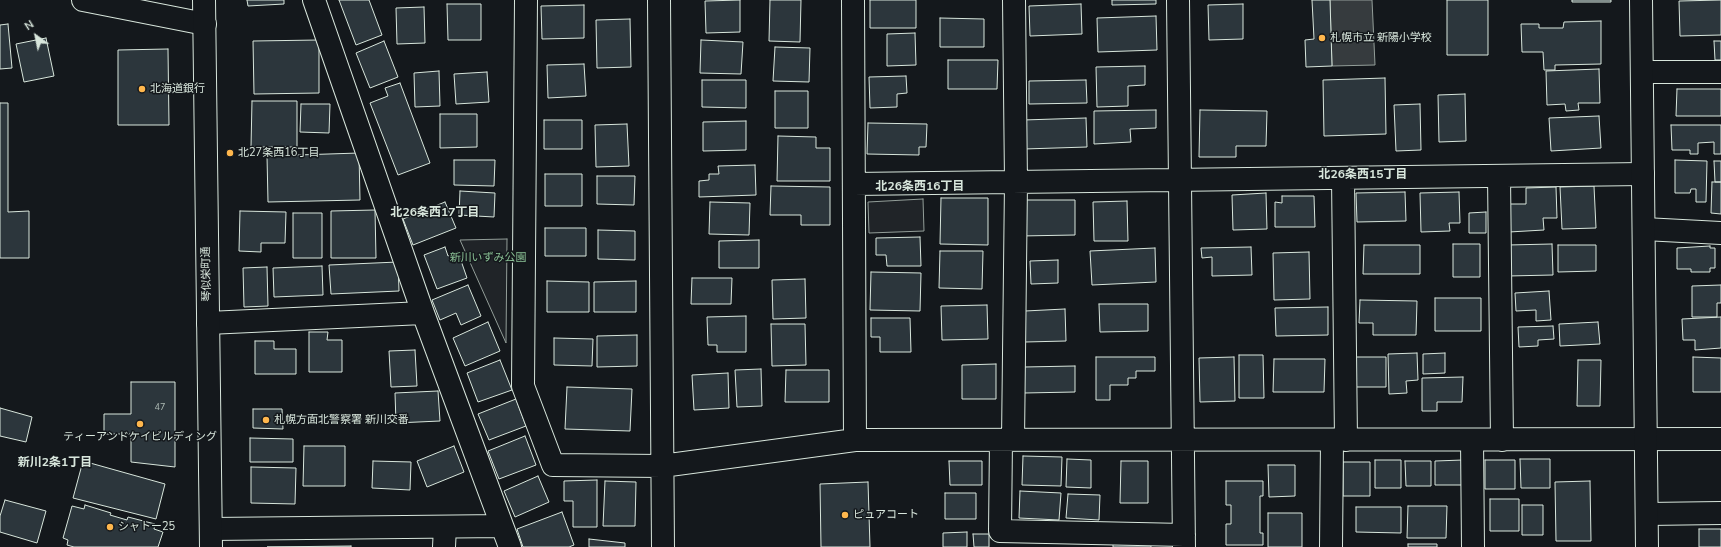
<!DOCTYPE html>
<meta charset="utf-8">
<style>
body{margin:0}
#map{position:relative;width:1721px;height:547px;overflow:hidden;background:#14181c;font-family:"Nunito Sans",sans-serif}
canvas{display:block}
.north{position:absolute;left:16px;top:16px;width:40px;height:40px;-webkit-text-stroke:3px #14181c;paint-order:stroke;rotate:327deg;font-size:11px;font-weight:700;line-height:16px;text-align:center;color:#d8e6dc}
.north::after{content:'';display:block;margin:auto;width:14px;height:18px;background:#d8e6dc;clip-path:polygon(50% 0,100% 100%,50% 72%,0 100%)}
</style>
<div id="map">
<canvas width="1721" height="547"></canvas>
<div class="north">N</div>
</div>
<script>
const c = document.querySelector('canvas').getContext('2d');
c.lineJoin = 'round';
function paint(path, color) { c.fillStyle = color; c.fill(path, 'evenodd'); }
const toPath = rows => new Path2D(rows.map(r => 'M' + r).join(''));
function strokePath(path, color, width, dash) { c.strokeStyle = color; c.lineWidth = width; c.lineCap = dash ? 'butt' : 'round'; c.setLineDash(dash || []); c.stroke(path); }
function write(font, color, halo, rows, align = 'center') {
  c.font = font + ' "Nunito Sans","Noto Sans JP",sans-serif'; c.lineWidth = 3; c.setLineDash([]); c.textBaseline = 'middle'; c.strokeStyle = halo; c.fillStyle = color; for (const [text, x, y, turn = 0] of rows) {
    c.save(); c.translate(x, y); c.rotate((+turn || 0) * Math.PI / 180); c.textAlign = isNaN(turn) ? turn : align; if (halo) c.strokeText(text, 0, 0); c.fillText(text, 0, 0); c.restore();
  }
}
const green = toPath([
 [923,199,924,231,869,233,868,202,923,199],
 [507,239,506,343,460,240,507,239]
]);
paint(green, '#202428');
strokePath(green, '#939e99', 1);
const water = toPath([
 [1330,0,1372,0,1375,65,1332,66,1330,0]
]);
paint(water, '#363b3e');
strokePath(water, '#939e99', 1);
const building = toPath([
 [247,0,284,0,284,4,248,6,247,0],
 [339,0,369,0,382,35,356,45,339,0],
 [740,0,740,32,706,33,705,1,740,0],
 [770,0,801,0,800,42,769,41,770,0],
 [870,0,916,0,916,28,870,28,870,0],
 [1112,0,1156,0,1156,4,1112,5,1112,0],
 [1312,0,1330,0,1332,66,1306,67,1305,40,1314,39,1312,0],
 [1447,0,1488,0,1488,55,1447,55,1447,0],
 [1572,0,1611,0,1611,2,1572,2,1572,0],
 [1721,0,1721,35,1680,36,1679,1,1721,0],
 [447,4,481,4,481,40,448,40,447,4],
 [1081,4,1082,34,1030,36,1029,6,1081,4],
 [1243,4,1243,39,1209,40,1208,5,1243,4],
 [584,5,584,38,542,39,541,6,584,5],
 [424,7,425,43,397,44,396,8,424,7],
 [1156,16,1157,50,1098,52,1097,18,1156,16],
 [940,18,984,19,984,47,940,47,940,18],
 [630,19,631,67,597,68,596,20,630,19],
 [1601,21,1601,64,1555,65,1555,70,1544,70,1543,52,1522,52,1521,24,1539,24,1539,28,1563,28,1564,22,1601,21],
 [8,24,12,68,0,69,0,25,8,24],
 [915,33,916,65,887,66,887,34,915,33],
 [46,38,54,76,24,82,16,44,46,38],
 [319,40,319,93,254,94,253,41,319,40],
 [701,40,743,42,741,74,700,73,701,40],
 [384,41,398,77,370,88,356,53,384,41],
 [1714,41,1721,41,1721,60,1715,60,1714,41],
 [775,47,810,48,809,82,773,81,775,47],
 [168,49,169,125,118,125,118,50,168,49],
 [948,60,998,60,997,89,948,89,948,60],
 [584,64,586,96,548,98,547,65,584,64],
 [1145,66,1145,85,1128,86,1128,106,1097,107,1096,67,1145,66],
 [1599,69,1600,103,1578,103,1579,110,1566,111,1565,104,1547,105,1546,71,1599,69],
 [439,71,440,106,415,107,414,73,439,71],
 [487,72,489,102,456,104,454,74,487,72],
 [906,76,907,93,897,94,897,107,870,108,869,77,906,76],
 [1385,78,1386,134,1324,136,1323,80,1385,78],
 [702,80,746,80,746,108,702,107,702,80],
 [1086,80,1087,103,1029,104,1029,81,1086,80],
 [400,83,430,163,398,175,370,103,388,96,385,88,400,83],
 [1677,89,1721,89,1721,116,1676,116,1677,89],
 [775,91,808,91,808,128,775,128,775,91],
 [1465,94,1466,141,1439,142,1438,95,1465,94],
 [252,101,297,101,297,147,251,147,252,101],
 [0,103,8,103,8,212,29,211,29,258,0,258,0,103],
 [301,104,330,104,329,133,300,132,301,104],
 [1420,104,1421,150,1396,151,1394,105,1420,104],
 [1156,110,1156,128,1130,129,1131,142,1094,144,1094,111,1156,110],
 [1200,110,1267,111,1266,146,1236,146,1236,157,1199,157,1200,110],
 [440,114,477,114,477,147,440,148,440,114],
 [1599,116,1601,148,1551,151,1549,118,1599,116],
 [1086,118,1087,147,1024,149,1023,120,1086,118],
 [544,120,582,120,582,149,544,149,544,120],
 [746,121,746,150,703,151,703,122,746,121],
 [868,123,927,124,926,147,919,147,919,155,867,154,868,123],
 [627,124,629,166,596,167,595,125,627,124],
 [1671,125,1721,125,1721,154,1714,154,1714,142,1698,143,1698,154,1690,154,1690,150,1672,150,1671,125],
 [778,136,816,137,816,148,830,148,830,181,777,181,778,136],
 [359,153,360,200,268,202,267,156,359,153],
 [454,160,495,160,494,186,454,185,454,160],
 [1675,160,1707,161,1706,202,1696,202,1696,189,1691,189,1690,193,1675,193,1675,160],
 [1714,161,1721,161,1721,182,1715,182,1714,161],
 [755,165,756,195,699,197,699,181,709,180,709,174,719,174,718,166,755,165],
 [545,174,582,174,582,206,545,206,545,174],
 [597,176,635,176,634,205,597,204,597,176],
 [1712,182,1721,182,1721,214,1711,213,1712,182],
 [771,186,830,187,830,225,801,225,801,215,770,215,771,186],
 [1594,186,1596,228,1562,229,1560,187,1594,186],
 [1556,187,1557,218,1543,218,1544,230,1509,232,1509,204,1526,204,1526,188,1556,187],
 [460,191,495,193,494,217,459,215,460,191],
 [1405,192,1406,221,1357,222,1356,193,1405,192],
 [1459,192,1460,223,1449,223,1450,231,1421,232,1420,193,1459,192],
 [1266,193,1267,229,1233,230,1232,195,1266,193],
 [1282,196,1314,196,1315,227,1275,227,1275,202,1282,203,1282,196],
 [941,198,988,198,988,245,940,244,941,198],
 [1020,200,1075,200,1075,235,1020,236,1020,200],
 [1127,201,1128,241,1094,241,1093,202,1127,201],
 [445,202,456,228,413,245,403,219,445,202],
 [710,202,750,203,749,235,709,234,710,202],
 [375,210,376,258,331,258,331,211,375,210],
 [240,211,286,212,285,243,261,243,261,252,239,251,240,211],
 [1486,212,1486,233,1469,233,1469,213,1486,212],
 [293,213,322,213,322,258,293,258,293,213],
 [545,228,586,228,586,256,545,256,545,228],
 [598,230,635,231,635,260,598,259,598,230],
 [920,237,921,266,887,266,886,255,876,255,876,238,920,237],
 [759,240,759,268,719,268,719,241,759,240],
 [1453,244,1480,244,1480,277,1453,277,1453,244],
 [1552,244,1553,275,1508,276,1508,245,1552,244],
 [1364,245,1420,245,1420,274,1363,274,1364,245],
 [1558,245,1596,245,1596,271,1558,272,1558,245],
 [1710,246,1710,248,1715,248,1715,268,1710,268,1710,272,1691,272,1691,269,1677,269,1677,248,1710,246],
 [445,247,448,256,458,252,467,278,437,289,424,255,445,247],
 [1251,247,1252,275,1212,276,1212,257,1202,258,1201,248,1251,247],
 [1155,248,1156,282,1092,285,1090,251,1155,248],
 [940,251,983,251,982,289,939,288,940,251],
 [1309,252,1310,299,1274,300,1273,253,1309,252],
 [1058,260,1058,283,1031,284,1030,261,1058,260],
 [398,262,399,291,331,294,329,265,398,262],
 [322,266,323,295,274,297,273,268,322,266],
 [267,267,268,306,244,307,243,268,267,267],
 [871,272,921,273,920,311,870,310,871,272],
 [692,278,732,278,731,304,691,304,692,278],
 [805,279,806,318,773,319,772,280,805,279],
 [547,281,589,282,589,312,547,312,547,281],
 [636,281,636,312,594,312,594,282,636,281],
 [468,285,481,316,461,325,456,313,440,320,432,300,468,285],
 [1721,285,1721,303,1717,303,1717,317,1692,317,1692,286,1721,285],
 [1549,291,1551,320,1536,321,1536,310,1516,311,1515,293,1549,291],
 [1435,298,1481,298,1481,331,1435,331,1435,298],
 [1360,300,1417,301,1416,335,1373,335,1373,323,1359,323,1360,300],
 [1099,304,1148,304,1148,331,1100,332,1099,304],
 [987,305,988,339,942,340,941,306,987,305],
 [1328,307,1328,335,1276,336,1275,308,1328,307],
 [1065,309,1066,341,1025,342,1025,311,1065,309],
 [746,316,746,352,717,352,717,345,708,345,707,317,746,316],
 [1721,317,1721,348,1695,350,1695,340,1683,340,1682,319,1721,317],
 [871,318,910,318,911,352,880,352,880,337,871,337,871,318],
 [488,322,500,351,465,366,453,338,488,322],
 [1598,322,1600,344,1560,346,1559,324,1598,322],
 [771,324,805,324,806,365,772,366,771,324],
 [1553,326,1554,339,1538,340,1538,346,1519,347,1518,327,1553,326],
 [309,332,328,332,327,340,342,340,342,372,309,372,309,332],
 [637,335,637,366,597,367,597,336,637,335],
 [554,338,593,339,592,366,554,365,554,338],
 [255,341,274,341,274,349,296,349,296,374,255,374,255,341],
 [415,350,417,386,391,387,389,351,415,350],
 [1417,353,1418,380,1406,381,1407,393,1389,394,1388,354,1417,353],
 [1445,353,1445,373,1423,374,1423,354,1445,353],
 [1239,355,1263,355,1264,398,1239,398,1239,355],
 [1096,357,1155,357,1155,371,1136,371,1136,378,1128,378,1128,385,1110,385,1110,400,1096,400,1096,357],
 [1234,357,1235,401,1200,402,1199,358,1234,357],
 [1356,357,1386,357,1386,387,1356,387,1356,357],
 [1693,357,1721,358,1721,392,1693,392,1693,357],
 [1274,359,1325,359,1324,392,1273,392,1274,359],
 [500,360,512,390,478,402,467,373,500,360],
 [1578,360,1601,360,1600,406,1577,406,1578,360],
 [996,364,996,399,962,399,962,365,996,364],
 [1075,366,1075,392,1024,393,1024,367,1075,366],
 [761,369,762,406,737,407,735,370,761,369],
 [786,370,829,370,829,402,785,402,786,370],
 [728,373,729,408,694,410,692,375,728,373],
 [1463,377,1462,402,1437,402,1437,411,1422,411,1422,378,1463,377],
 [131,382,175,382,175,467,131,462,131,434,104,434,104,414,131,414,131,382],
 [567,387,632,389,630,431,565,429,567,387],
 [438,391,440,421,396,423,395,393,438,391],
 [516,399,526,426,489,440,478,414,516,399],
 [0,408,32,417,26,442,0,436,0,408],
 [253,409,282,409,283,429,253,428,253,409],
 [525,436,536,465,499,479,488,451,525,436],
 [250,438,293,439,293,462,250,462,250,438],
 [304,446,345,446,345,486,303,486,304,446],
 [454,446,464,472,427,487,417,461,454,446],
 [1023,456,1062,457,1061,486,1022,485,1023,456],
 [1067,459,1091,460,1091,488,1066,487,1067,459],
 [1520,459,1550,459,1550,488,1521,488,1520,459],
 [1375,460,1401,460,1401,488,1375,488,1375,460],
 [1463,460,1463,485,1435,485,1435,461,1463,460],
 [1485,460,1515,460,1515,489,1485,489,1485,460],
 [83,461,165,484,156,519,73,498,83,461],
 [373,461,411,462,410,490,372,488,373,461],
 [949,461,982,461,982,485,950,485,949,461],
 [1121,461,1148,461,1148,503,1120,503,1121,461],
 [1405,461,1431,461,1431,486,1406,486,1405,461],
 [1343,462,1370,462,1370,496,1343,496,1343,462],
 [1268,465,1295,465,1295,496,1269,497,1268,465],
 [251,467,296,468,295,504,251,503,251,467],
 [538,476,549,502,515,517,504,491,538,476],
 [597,480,597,527,573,527,573,501,564,501,564,481,597,480],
 [605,481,636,482,635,526,603,526,605,481],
 [1226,481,1263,481,1263,496,1260,496,1260,533,1263,533,1263,545,1226,545,1226,524,1231,524,1231,505,1226,505,1226,481],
 [1590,481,1591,541,1556,541,1555,482,1590,481],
 [868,482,870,547,821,547,820,484,868,482],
 [1020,491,1061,493,1059,520,1019,518,1020,491],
 [945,493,976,493,976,519,945,519,945,493],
 [1068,494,1100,495,1099,520,1066,518,1068,494],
 [1490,499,1519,499,1519,531,1490,531,1490,499],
 [5,500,46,511,37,543,0,532,0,516,5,500],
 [85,505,111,513,110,515,127,520,128,517,155,524,154,529,163,532,158,547,74,547,67,545,68,540,63,538,72,506,84,509,85,505],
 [1522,505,1543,505,1543,535,1522,535,1522,505],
 [1408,506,1447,506,1446,538,1407,538,1408,506],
 [1356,507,1401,507,1401,533,1356,532,1356,507],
 [562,512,574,545,569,547,523,547,517,529,562,512],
 [1268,513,1302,513,1302,547,1268,547,1268,513],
 [1699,529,1721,529,1721,547,1699,547,1699,529],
 [967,532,967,547,943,547,943,533,967,532],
 [973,534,989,534,989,547,974,547,973,534],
 [589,539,625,543,625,547,589,547,589,539],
 [1113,543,1151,543,1151,547,1113,547,1113,543],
 [1408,544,1437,544,1437,547,1408,547,1408,544],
 [351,546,351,547,267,547,351,546]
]);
paint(building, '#2c363c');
strokePath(building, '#d8e6dc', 1);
const minor = toPath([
 [83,0,205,24],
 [314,0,423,313,510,547],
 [526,0,523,386,553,465,662,466,855,440,1721,439],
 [659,0,663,547],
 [853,0,855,440],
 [1178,0,1184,547],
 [1642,72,1721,72],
 [1499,176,1502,440],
 [1343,178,1346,440],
 [854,184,1643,174],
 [1644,229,1721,233],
 [208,323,423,313],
 [1001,440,1000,531,1184,535],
 [1013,440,1016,182,1014,0],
 [1472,440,1473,547],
 [1647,514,1721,513],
 [211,529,502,526],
 [444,547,445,527],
 [1331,547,1332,440]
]);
const tertiary = toPath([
 [1641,0,1647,547]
]);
const secondary = toPath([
 [204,0,211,547]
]);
strokePath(minor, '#d8e6dc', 24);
strokePath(tertiary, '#d8e6dc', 24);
strokePath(secondary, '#d8e6dc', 24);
strokePath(minor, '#14181c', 22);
strokePath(tertiary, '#14181c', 22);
strokePath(secondary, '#14181c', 22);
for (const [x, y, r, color] of [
 [1322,38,4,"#ffb74d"],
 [142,89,4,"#ffb74d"],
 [230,153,4,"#ffb74d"],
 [266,420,4,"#ffb74d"],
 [140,424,4,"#ffb74d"],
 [845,515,4,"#ffb74d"],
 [110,527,4,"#ffb74d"]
]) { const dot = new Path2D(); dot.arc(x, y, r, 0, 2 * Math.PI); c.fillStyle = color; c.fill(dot); strokePath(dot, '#14181c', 1.5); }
write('9px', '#adbab4', null, [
 ["47",160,408]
]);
write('11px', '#d8e6dc', '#14181c', [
 ["札幌市立 新陽小学校",1330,38],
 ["北海道銀行",150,89],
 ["北27条西16丁目",238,153],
 ["札幌方面北警察署 新川交番",274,420],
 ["ティーアンドケイビルディング",140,437,"center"],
 ["ピュアコート",853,515],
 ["シャトー25",118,527]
], 'left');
write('11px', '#8ac095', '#14181c', [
 ["新川いずみ公園",488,258]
]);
write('11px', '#d8e6dc', '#14181c', [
 ["琴似栄町通",207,274,-91]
]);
write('bold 12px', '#d8e6dc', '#14181c', [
 ["北26条西15丁目",1363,175],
 ["北26条西16丁目",920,187],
 ["北26条西17丁目",435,213],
 ["新川2条1丁目",55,463]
]);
</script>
